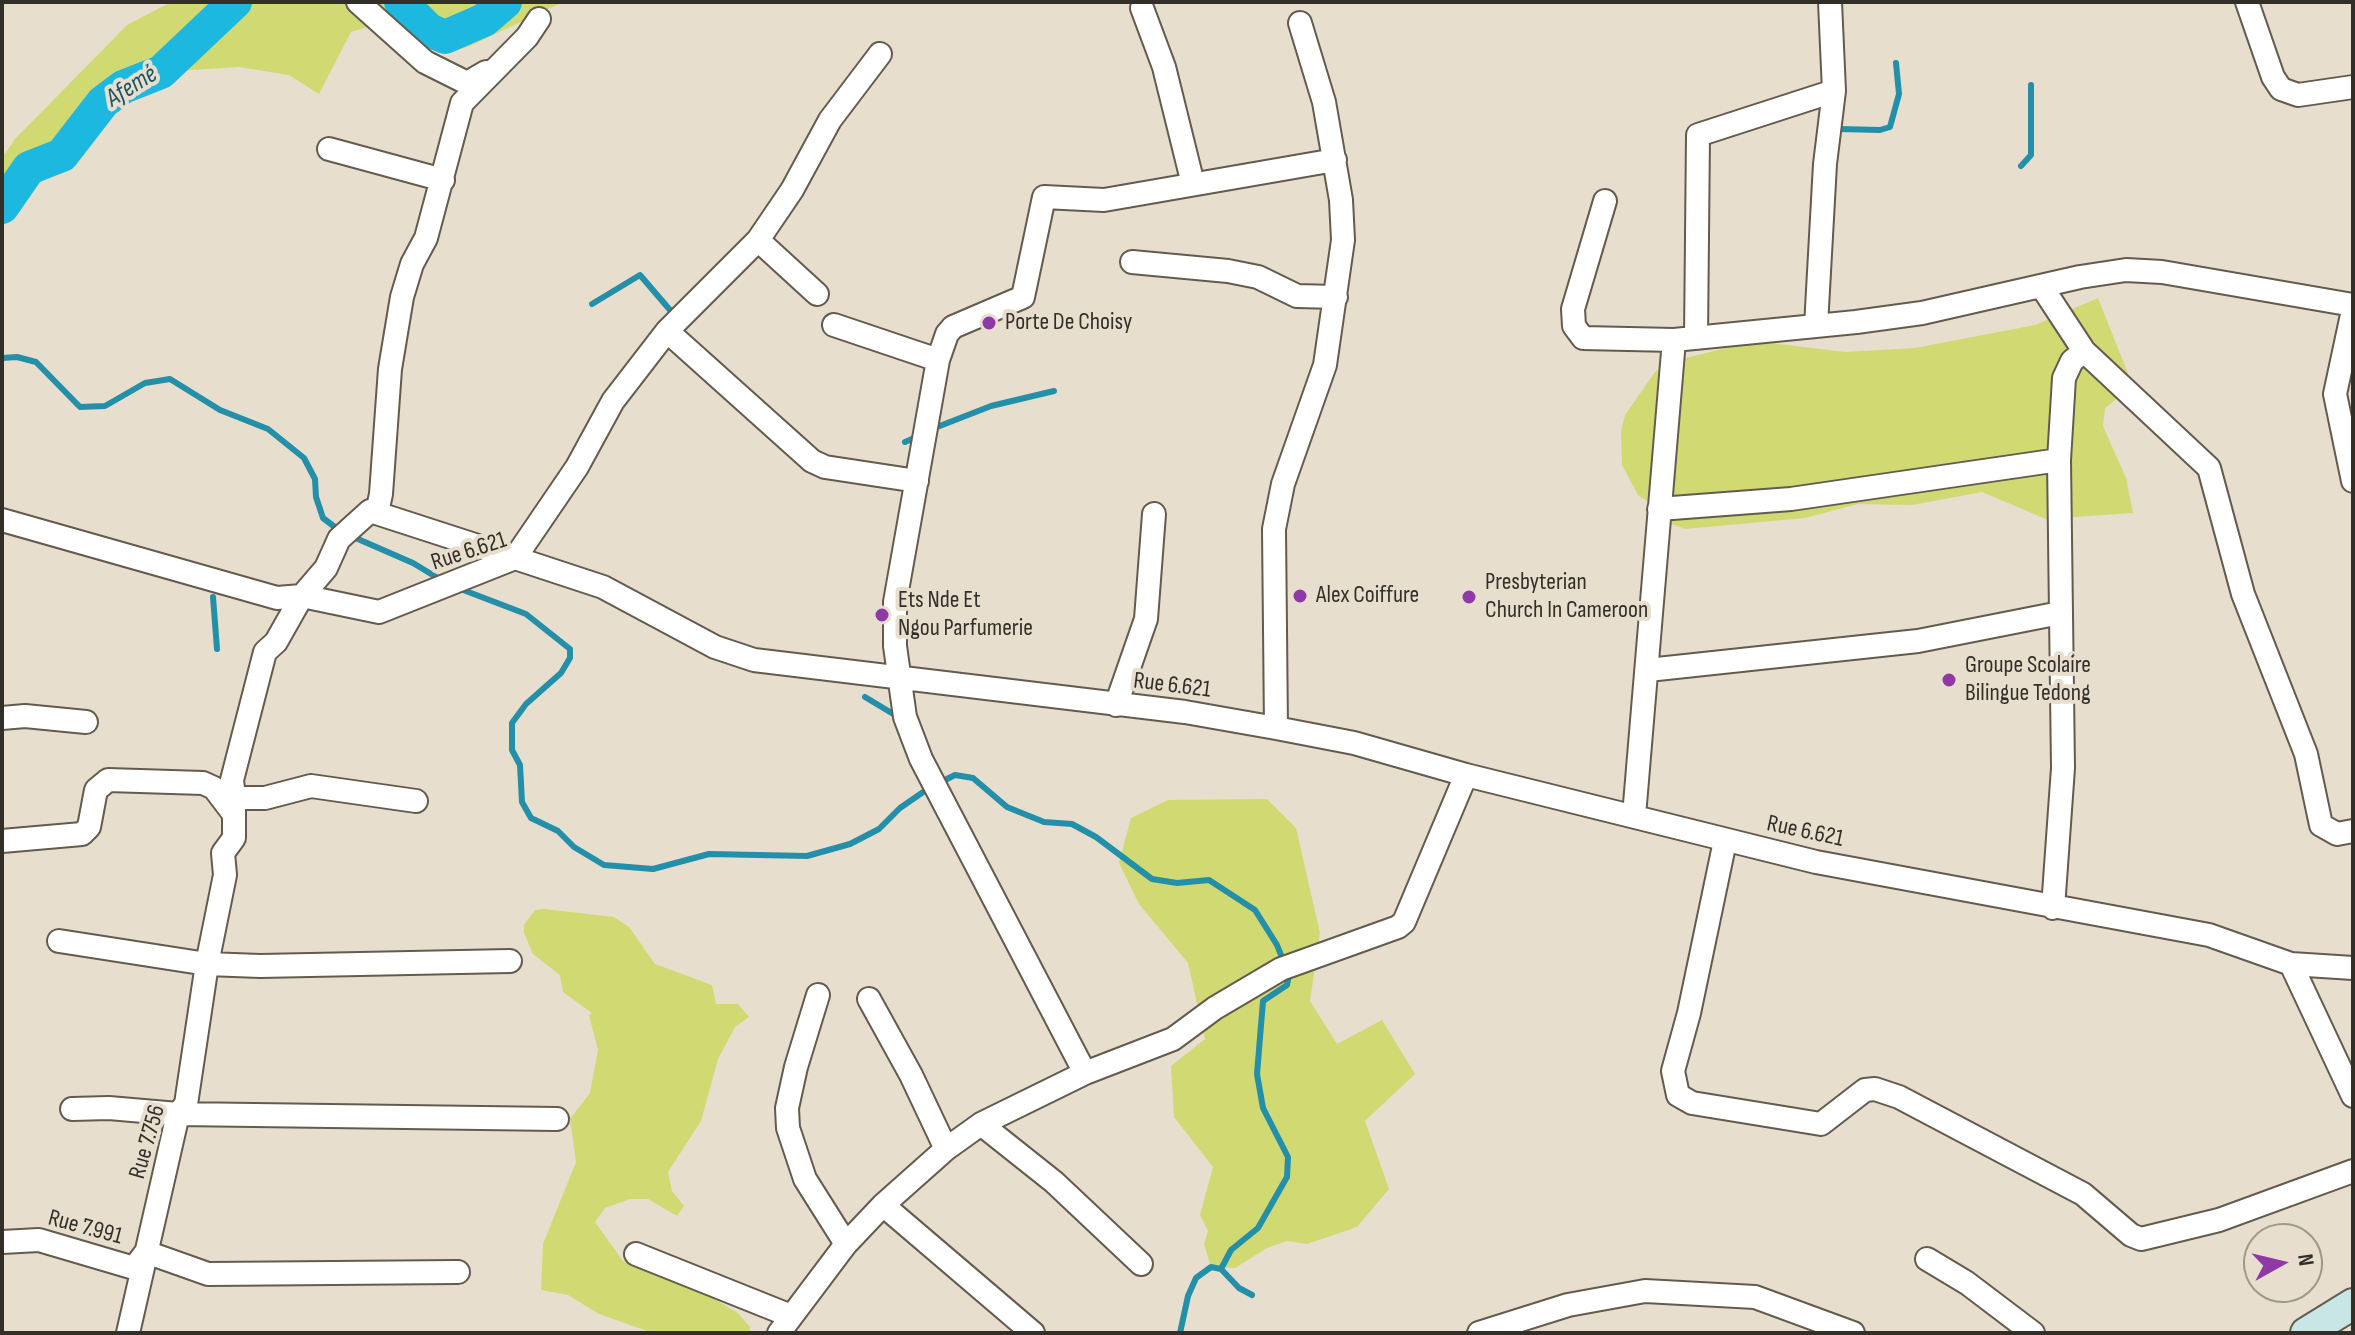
<!DOCTYPE html>
<meta charset="utf-8">
<style>
body{margin:0}
#map{position:relative;width:2355px;height:1335px;overflow:hidden;background:#e8dece;font-family:"Sofia Sans Condensed",sans-serif}
canvas{display:block}
.frame{position:absolute;inset:0;border:4px solid #322e28;pointer-events:none}
.north{position:absolute;left:2243px;top:1223px;width:80px;height:80px;box-sizing:border-box;background:#e8dece;border:2px solid #9f988c;border-radius:50%;rotate:82deg;font-size:22px;font-weight:700;line-height:32px;text-align:center;color:#322e28}
.north::after{content:'';display:block;margin:auto;width:28px;height:36px;background:#8f39a6;clip-path:polygon(50% 0,100% 100%,50% 72%,0 100%)}
</style>
<div id="map">
<canvas width="2355" height="1335"></canvas>
<div class="frame"></div>
<div class="north">N</div>
</div>
<script>
const c = document.querySelector('canvas').getContext('2d');
c.lineJoin = 'round';
function paint(path, color) { c.fillStyle = color; c.fill(path, 'evenodd'); }
const toPath = rows => new Path2D(rows.map(r => 'M' + r).join(''));
function strokePath(path, color, width, dash) { c.strokeStyle = color; c.lineWidth = width; c.lineCap = dash ? 'butt' : 'round'; c.setLineDash(dash || []); c.stroke(path); }
function write(font, color, halo, rows, align = 'center') {
  c.font = font + ' "Sofia Sans Condensed",sans-serif'; c.lineWidth = 8; c.setLineDash([]); c.textBaseline = 'middle'; c.strokeStyle = halo; c.fillStyle = color; for (const [text, x, y, turn = 0] of rows) {
    c.save(); c.translate(x, y); c.rotate((+turn || 0) * Math.PI / 180); c.textAlign = isNaN(turn) ? turn : align; if (halo) c.strokeText(text, 0, 0); c.fillText(text, 0, 0); c.restore();
  }
}
paint(toPath([
 [171,2,563,2,470,46,445,54,395,19,351,32,319,94,289,75,239,67,161,72,123,87,103,102,62,155,29,168,2,207,2,158,15,139,127,25],
 [2098,298,2133,386,2105,408,2103,426,2126,478,2133,513,2046,519,1982,492,1912,505,1858,504,1805,518,1685,529,1669,523,1659,509,1638,495,1622,465,1621,431,1625,415,1655,372,1670,362,1754,341,1845,352,1915,348,2035,325],
 [1267,799,1296,828,1320,933,1310,1001,1337,1044,1382,1020,1415,1074,1365,1121,1389,1189,1357,1227,1307,1244,1287,1241,1267,1248,1235,1268,1211,1267,1204,1244,1208,1231,1200,1215,1213,1167,1174,1117,1171,1066,1205,1039,1188,963,1139,904,1119,863,1131,818,1168,800],
 [544,909,614,917,629,927,655,964,712,985,716,1004,738,1004,749,1017,735,1027,718,1059,701,1121,668,1172,672,1191,684,1206,677,1216,648,1199,630,1199,605,1208,595,1222,623,1261,677,1277,738,1313,750,1327,750,1333,653,1333,599,1314,568,1295,541,1290,543,1244,576,1162,570,1119,590,1093,598,1050,589,1015,592,1013,563,992,560,975,533,954,524,933,524,925,535,910]
]), '#d1d973');
strokePath(toPath([
 [1839,129,1880,130,1890,127,1899,94,1896,63],
 [2021,166,2031,155,2031,85],
 [592,304,640,275,676,317],
 [2,358,17,357,36,362,80,407,105,406,145,383,170,379,220,410,268,429,304,458,315,479,316,497,323,518,340,531],
 [932,429,991,406,1054,391],
 [905,442,919,436],
 [351,536,413,563,441,580],
 [458,588,526,614,570,649,570,658,561,673,526,704,512,723,512,750,520,765,522,802,531,818,558,831,574,847,604,865,653,869,709,854,807,856,850,844,879,829,900,808,929,788],
 [213,597,217,649],
 [865,697,900,718],
 [939,783,955,775,973,778,1007,807,1044,822,1072,824,1096,837,1152,879,1177,883,1209,880,1255,910,1277,945,1289,975,1287,985,1263,1001,1257,1074,1263,1108,1288,1157,1287,1177,1258,1228,1231,1250,1221,1269,1211,1267,1196,1278,1188,1296,1180,1333],
 [1221,1269,1239,1288,1252,1295]
]), '#238fa9', 6);
strokePath(toPath([
 [401,2,429,30,445,37,484,20,505,2],
 [2,207,29,168,62,155,103,102,123,87,161,72,235,2]
]), '#1cb8e0', 34);
const street = toPath([
 [358,2,425,62,467,83,486,72],
 [2247,2,2273,77,2281,89,2298,95,2353,87],
 [1142,8,1164,67,1193,184],
 [539,19,527,37,462,103,426,238,412,264,402,297,390,369,381,494,378,508,370,511,515,558,577,467,613,401,667,331,758,240,792,190,830,120,880,54],
 [329,149,443,180],
 [1605,201,1573,309,1574,326,1583,338,1674,340,1856,322,1922,313,2080,277,2126,270,2162,272,2353,305],
 [758,240,817,294],
 [1132,262,1228,271,1258,277,1297,296,1336,297],
 [2042,287,2084,351,2209,468,2243,594,2306,754,2321,825,2337,834,2353,831],
 [2353,310,2335,394,2353,481],
 [834,325,938,360],
 [1816,326,1825,164,1834,91,1830,2],
 [667,331,812,461,825,467,917,481],
 [1696,338,1698,135,1834,91],
 [1659,509,1791,499,2059,460],
 [2,520,277,598,302,596,379,612,515,558,603,587,715,647,754,660,1185,712,1276,728,1354,743,1466,775,1816,862,2209,935,2291,964,2353,968],
 [1648,670,1918,641,2060,613],
 [1116,705,1146,619,1154,514],
 [2,718,25,716,86,722],
 [1276,728,1274,529,1283,484,1325,365,1343,240,1341,200,1324,102,1300,23],
 [234,798,232,780,265,652,276,642,302,596,326,568,339,539,370,511],
 [1634,816,1674,340],
 [2,841,82,834,89,827,96,790,108,780,203,783,214,788,233,813],
 [1725,841,1689,1013,1673,1071,1678,1095,1692,1103,1821,1124,1865,1090,1875,1089,1899,1097,2083,1194,2131,1235,2141,1239,2219,1220,2353,1171],
 [2053,908,2063,768,2059,460,2064,378,2072,361,2084,351],
 [59,941,207,964,260,966,510,961],
 [2291,964,2353,1096],
 [818,995,796,1067,787,1108,788,1128,805,1179,846,1244],
 [869,999,911,1075,946,1149],
 [1085,1073,921,759,905,717,895,646,895,602,938,360,947,334,953,327,1023,297,1044,197,1104,200,1335,160],
 [72,1109,109,1108,178,1114,557,1119],
 [981,1124,1054,1182,1141,1264],
 [883,1205,1033,1333],
 [2,1242,39,1240,134,1268,146,1252,208,1274,458,1272],
 [636,1254,791,1316],
 [1927,1259,1967,1283,2033,1333],
 [128,1333,178,1114,186,1104,207,964,225,875,223,853,234,838,234,798,265,798,311,786,416,801],
 [779,1333,846,1244,883,1205,946,1149,981,1124,1085,1073,1173,1039,1215,1008,1281,969,1398,927,1404,922,1466,775],
 [1479,1333,1568,1305,1645,1291,1755,1297,1853,1333]
]);
const secondary = toPath([
 [2306,1333,2353,1304]
]);
strokePath(street, '#635b4d', 26);
strokePath(secondary, '#635b4d', 34);
strokePath(street, '#fff', 22);
strokePath(secondary, '#c8e6e6', 30);
for (const [x, y, r, color] of [
 [989,323,8,"#8f39a6"],
 [1300,596,8,"#8f39a6"],
 [1469,597,8,"#8f39a6"],
 [882,615,8,"#8f39a6"],
 [1949,680,8,"#8f39a6"]
]) { const dot = new Path2D(); dot.arc(x, y, r, 0, 2 * Math.PI); c.fillStyle = color; c.fill(dot); strokePath(dot, '#e8dece', 3); }
write('24px', '#322e28', '#e8dece', [
 ["Porte De Choisy",1005,323],
 ["Presbyterian",1485,583],
 ["Church In Cameroon",1485,611],
 ["Alex Coiffure",1316,596],
 ["Ets Nde Et",898,601],
 ["Ngou Parfumerie",898,629],
 ["Groupe Scolaire",1965,666],
 ["Bilingue Tedong",1965,694]
], 'left');
write('24px', '#322e28', '#e8dece', [
 ["Rue 6.621",469,552,-18],
 ["Rue 6.621",1172,686,7],
 ["Rue 6.621",1805,832,12],
 ["Rue 7.756",148,1142,-74],
 ["Rue 7.991",85,1228,15]
]);
write('italic 26px', '#1b5465', '#e8dece', [
 ["Afemé",132,87,-32]
]);
</script>
